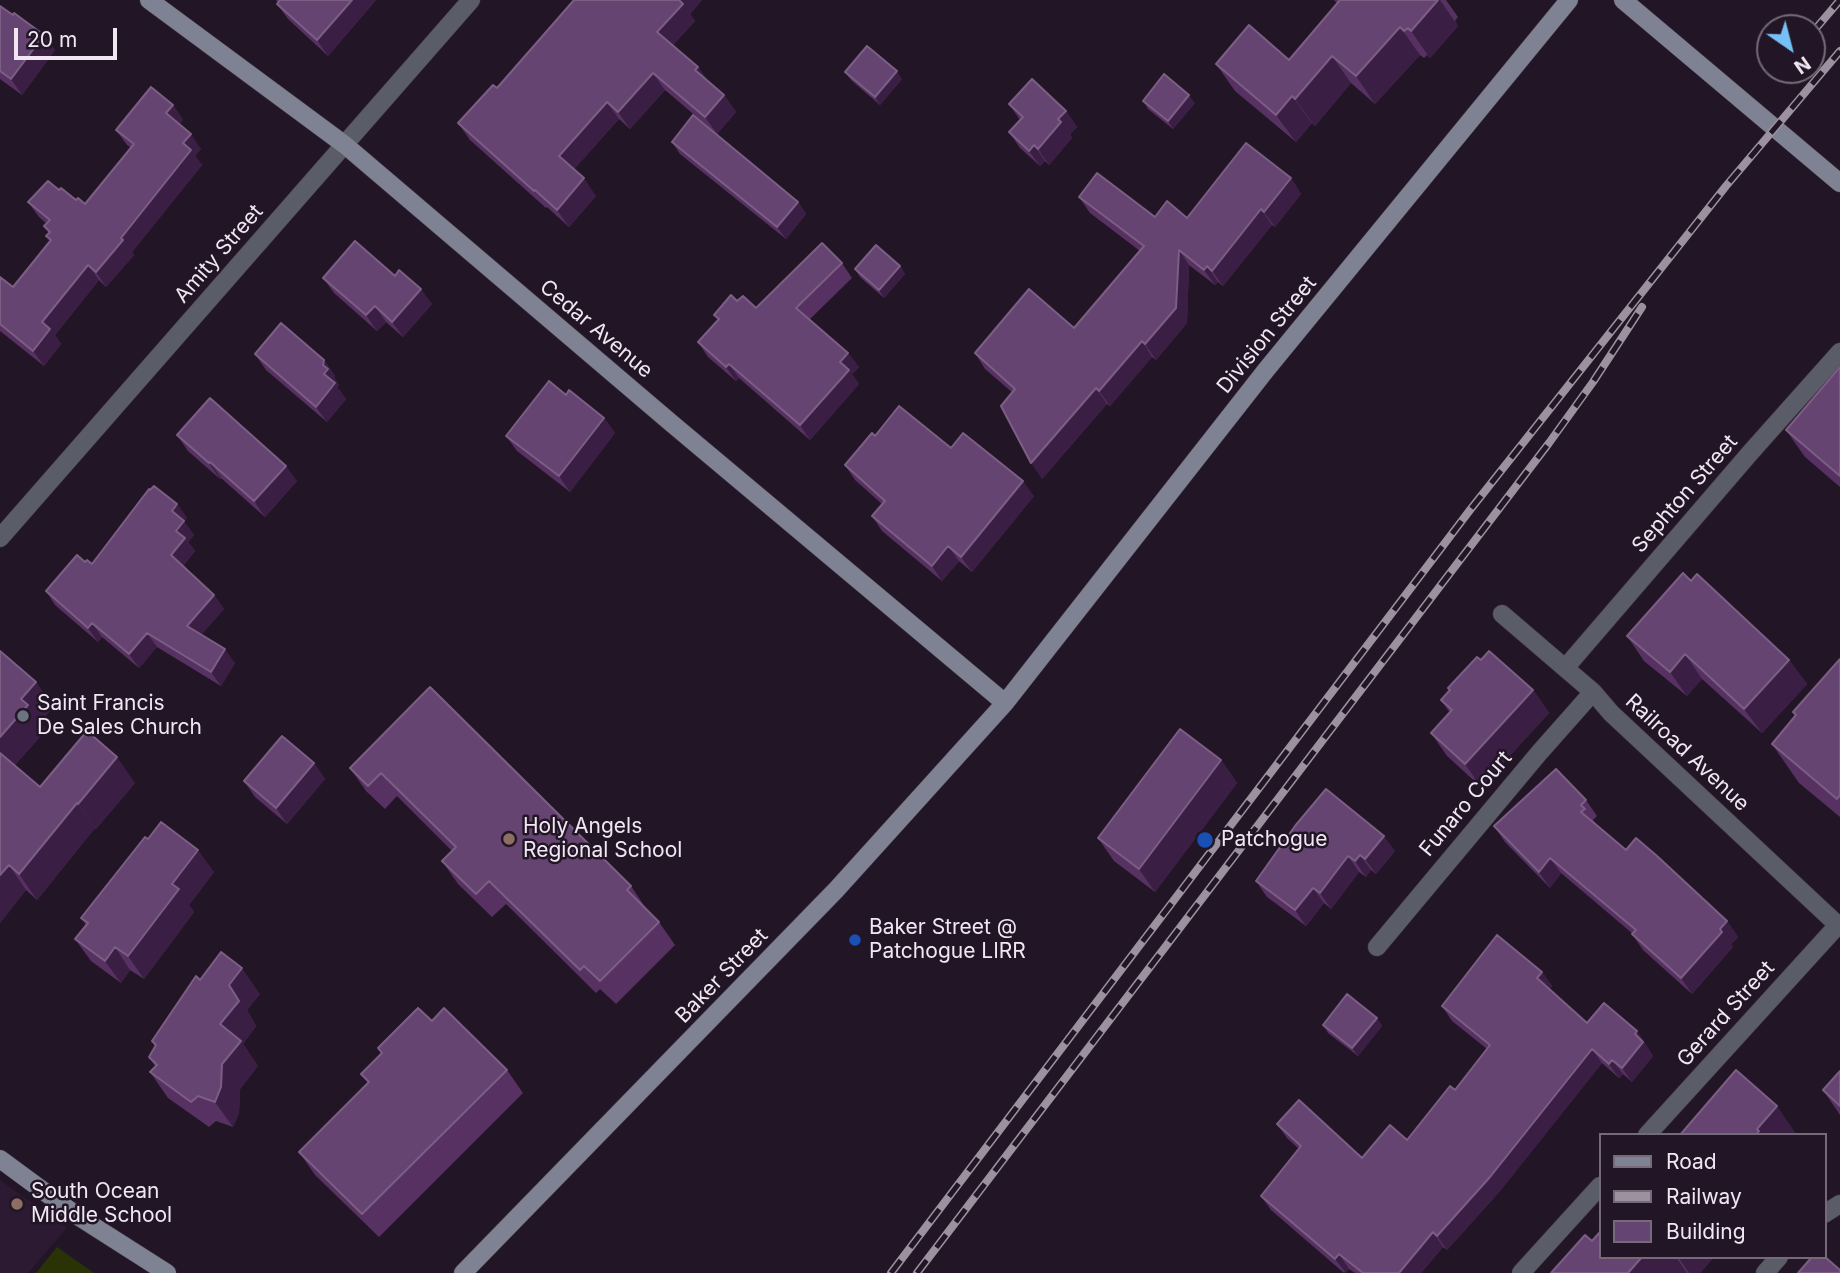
<!DOCTYPE html>
<style>
body{margin:0}
#map{position:relative;width:1840px;height:1273px;overflow:hidden;background:#221626;font-family:Inter,sans-serif}
canvas{display:block}
.legend{position:absolute;left:1599px;top:1133px;width:228px;height:126px;box-sizing:border-box;background:#221626;border:2px solid #746a78;margin:0;padding:9px 12px;list-style:none;font-size:21px;color:#f0e7f3}
.legend li{display:flex;align-items:center;gap:14px;height:35px}
.legend b{width:35px;border:2px solid #746a78}
.north{position:absolute;left:1756px;top:14px;width:70px;height:70px;box-sizing:border-box;background:#221626;border:2px solid #746a78;border-radius:50%;rotate:145deg;font-size:19px;font-weight:700;line-height:28px;text-align:center;color:#f0e7f3}
.north::after{content:'';display:block;margin:auto;width:24px;height:32px;background:#76c0f7;clip-path:polygon(50% 0,100% 100%,50% 72%,0 100%)}
.scale{position:absolute;left:14px;top:28px;width:103px;height:32px;box-sizing:border-box;border:4px solid #f0e7f3;border-top:0;padding-left:9px;font-size:21px;line-height:24px;white-space:nowrap;color:#f0e7f3;-webkit-text-stroke:5px #221626;paint-order:stroke}
</style>
<div id="map">
<canvas width="1840" height="1273"></canvas>
<ul class="legend">
<li><b style="height:9px;background:#7e8292"></b>Road</li>
<li><b style="height:9px;background:#9c929f"></b>Railway</li>
<li><b style="height:19px;background:#664471"></b>Building</li>
</ul>
<div class="north">N</div>
<div class="scale">20 m</div>
</div>
<script>
const c = document.querySelector('canvas').getContext('2d');
c.lineJoin = 'round';
function paint(path, color) { c.fillStyle = color; c.fill(path, 'evenodd'); }
const toPath = rows => new Path2D(rows.map(r => 'M' + r).join(''));
function strokePath(path, color, width, dash) { c.strokeStyle = color; c.lineWidth = width; c.lineCap = dash ? 'butt' : 'round'; c.setLineDash(dash || []); c.stroke(path); }
function write(font, color, halo, rows, align = 'center') {
  c.font = font + ' Inter,sans-serif'; c.lineWidth = 5; c.setLineDash([]); c.textBaseline = 'middle'; c.strokeStyle = halo; c.fillStyle = color; for (const [text, x, y, turn = 0] of rows) {
    c.save(); c.translate(x, y); c.rotate((+turn || 0) * Math.PI / 180); c.textAlign = isNaN(turn) ? turn : align; if (halo) c.strokeText(text, 0, 0); c.fillText(text, 0, 0); c.restore();
  }
}
paint(toPath([
 [0,1180,67,1228,28,1273,0,1273]
]), '#2b1a31');
paint(toPath([
 [57,1247,94,1273,36,1273]
]), '#293306');
const street = toPath([
 [0,538,471,0],
 [1502,614,1593,692,1611,713,1840,927],
 [1566,667,1750,453,1840,352],
 [1377,947,1539,753,1593,692],
 [1647,1135,1838,925],
 [1824,1214,1840,1204],
 [1521,1273,1600,1186],
 [1765,1273,1779,1257]
]);
const secondary = toPath([
 [149,0,345,145,670,422,1005,703],
 [1623,0,1840,183],
 [0,1159,76,1215,167,1273],
 [463,1273,836,890,1005,703,1266,370,1569,0]
]);
strokePath(street, '#3f3343', 19);
strokePath(secondary, '#3f3343', 19);
strokePath(street, '#5a5c67', 18);
strokePath(secondary, '#7e8292', 18);
const rail = toPath([
 [1812,33,1840,0],
 [891,1273,1470,510,1726,186,1840,51],
 [917,1273,1549,443,1593,382,1642,307]
]);
strokePath(rail, '#9c929f', 8);
strokePath(rail, '#221626', 5, [16]);
paint(toPath([
 [276,0,376,0,328,56,288,19,277,4,278,3],
 [574,0,702,0,690,14,695,21,673,45,698,67,708,81,724,95,736,112,717,134,665,90,630,129,619,119,574,169,596,196,569,227,547,207,546,208,470,140,458,123,497,88],
 [1334,0,1446,0,1458,17,1455,21,1458,26,1430,58,1427,55,1424,58,1420,55,1375,104,1351,83,1315,126,1312,123,1296,142,1235,91,1216,64,1289,60,1337,3],
 [0,6,44,35,55,50,22,95,0,79],
 [845,72,902,79,880,105,851,80],
 [1143,101,1195,103,1173,129,1148,109],
 [1009,104,1066,111,1077,127,1070,134,1072,138,1049,165,1045,161,1040,166,1020,148,1009,132,1020,120],
 [173,105,183,120,179,125,201,149,195,156,202,165,132,252,134,255,106,287,99,280,55,335,61,344,44,366,0,331,0,277,13,287,50,241,46,236,49,233,44,226,47,224,39,217,28,202,59,190,85,204,131,148,127,145,116,130],
 [672,142,798,202,806,214,786,239,680,154],
 [1291,178,1301,194,1275,227,1272,225,1223,286,1218,282,1215,285,1189,265,1187,323,1156,360,1152,357,1110,406,1107,404,1042,479,1013,393,985,369,975,353,1074,328,1140,251,1090,213,1079,197,1155,217,1187,218],
 [842,263,852,278,810,319,848,353,859,367,852,374,859,384,810,440,739,378,736,381,708,357,698,342,718,320,714,315,737,301,756,308],
 [900,266,905,274,884,298,860,277,855,269],
 [395,276,432,304,403,337,386,322,377,331,334,293,323,278],
 [255,354,324,360,335,376,335,379,339,385,337,387,346,399,327,422,266,370],
 [1840,367,1840,487,1805,457,1786,430],
 [566,395,604,418,615,433,570,492,517,451,506,436],
 [177,435,297,481,265,517,221,478,220,479,188,451],
 [875,436,951,448,1034,496,972,572,959,561,942,581,882,531,872,516,882,504,855,480,845,465],
 [150,490,177,504,187,518,184,522,194,535,188,542,195,551,183,566,214,595,224,609,201,635,235,663,221,686,157,647,139,668,102,637,98,642,55,605,46,591,85,562,92,564],
 [1691,581,1789,660,1807,684,1762,733,1702,679,1687,696,1644,661,1627,636],
 [0,651,36,682,53,707,40,722,46,730,15,765,40,787,135,783,96,829,95,828,37,900,26,890,0,923],
 [1840,659,1840,817,1799,783,1772,744,1796,716,1793,712],
 [1481,660,1533,690,1549,713,1481,787,1447,756,1431,733,1450,713,1441,700,1450,691,1448,688],
 [430,687,631,886,647,910,659,922,675,945,616,1004,600,989,596,993,506,904,492,917,458,884,442,861,452,851,397,796,385,809,366,791,350,768],
 [1221,760,1237,783,1155,892,1114,861,1098,838],
 [314,763,325,779,287,824,255,797,244,781],
 [1586,800,1597,816,1593,820,1596,824,1626,850,1727,921,1738,937,1731,944,1733,947,1692,994,1643,950,1632,934,1633,934,1561,873,1550,888,1505,842,1494,826],
 [1295,826,1395,851,1376,874,1371,870,1366,877,1359,872,1331,909,1324,903,1306,926,1267,897,1256,881],
 [148,839,214,872,189,905,194,912,144,979,130,970,121,983,91,961,75,939,86,925,81,918],
 [1542,972,1552,986,1550,989,1587,1023,1637,1031,1653,1056,1632,1082,1623,1074,1619,1078,1602,1063,1500,1191,1447,1250,1443,1247,1421,1273,1355,1273,1349,1269,1344,1273,1271,1210,1261,1196,1299,1149,1287,1138,1277,1124,1362,1158,1407,1140,1455,1090,1487,1049,1452,1021,1442,1006],
 [200,980,260,994,247,1010,256,1026,243,1044,258,1066,240,1089,239,1113,233,1127,216,1121,209,1127,168,1098,150,1072,155,1066,149,1057,155,1047,152,1041],
 [1377,1018,1382,1026,1358,1056,1328,1033,1323,1025],
 [432,1021,507,1070,523,1093,379,1237,315,1175,299,1152,368,1083,361,1074,382,1053,378,1048],
 [1840,1071,1840,1115,1823,1090],
 [1592,1241,1600,1257,1714,1257,1700,1273,1551,1273]
]), '#563161');
paint(toPath([
 [352,0,376,0,328,56,317,40],
 [678,0,702,0,690,14,695,21,670,49,657,32],
 [1438,0,1440,0,1458,26,1430,58,1411,31],
 [1400,27,1420,55,1375,104,1356,76],
 [44,35,55,50,22,95,11,79],
 [1332,56,1351,83,1315,126,1295,99],
 [698,67,710,84,695,70],
 [897,71,902,79,880,105,875,97],
 [653,73,665,90,630,129,618,112],
 [724,95,736,112,717,134,705,117],
 [1189,95,1195,103,1173,129,1168,121],
 [1292,96,1312,123,1296,142,1276,115],
 [607,102,619,119,571,173,559,156],
 [173,105,183,120,176,129,166,113],
 [1066,111,1077,127,1070,134,1072,138,1049,165,1038,149,1058,119],
 [191,134,201,149,195,156,202,165,132,252,134,255,106,287,96,272,121,238,183,143],
 [1034,145,1045,161,1040,166,1029,151],
 [584,178,596,196,569,227,557,210],
 [1291,178,1301,194,1275,227,1264,212],
 [798,202,806,214,786,239,777,227],
 [1261,209,1272,225,1223,286,1212,271],
 [1179,250,1189,265,1187,323,1156,360,1145,344],
 [88,265,99,280,55,335,61,344,44,366,33,351,42,322],
 [900,266,905,274,884,298,879,290],
 [1207,266,1218,282,1215,285,1204,270],
 [421,289,432,304,403,337,392,322],
 [375,306,386,322,377,331,366,315],
 [1142,341,1152,357,1110,406,1099,391],
 [848,353,859,367,852,374,859,384,810,440,800,425,840,362],
 [324,360,335,376,335,379,339,385,337,387,346,399,327,422,316,407,324,374],
 [729,364,739,378,736,381,726,367],
 [1096,388,1107,404,1042,479,1031,463],
 [604,418,615,433,570,492,559,476],
 [210,462,221,478,220,479,209,463],
 [286,466,297,481,265,517,254,501],
 [1023,481,1034,496,972,572,961,557],
 [177,504,187,518,184,522,194,535,188,542,195,551,180,569,171,555,172,511],
 [948,546,959,561,942,581,932,566],
 [214,595,224,609,197,640,187,626],
 [92,623,102,637,98,642,88,628],
 [147,633,157,647,139,668,129,654],
 [225,649,235,663,221,686,211,672],
 [1685,654,1702,679,1687,696,1670,672],
 [1789,660,1807,684,1762,733,1744,709],
 [36,682,53,707,40,722,46,730,10,771,0,757,0,737,21,699],
 [1533,690,1549,713,1481,787,1465,764],
 [117,757,135,783,96,829,78,804],
 [1221,760,1237,783,1155,892,1139,869],
 [314,763,325,779,287,824,276,808],
 [77,803,95,828,37,900,19,874],
 [1384,836,1395,851,1376,874,1365,859],
 [198,850,214,872,189,905,194,912,144,979,128,956,172,884],
 [1360,855,1371,870,1366,877,1355,861],
 [1348,856,1359,872,1331,909,1320,893],
 [1550,858,1561,873,1550,888,1539,872],
 [9,865,26,890,0,923,0,875],
 [1313,888,1324,903,1306,926,1295,910],
 [1727,921,1738,937,1731,944,1733,947,1692,994,1681,978,1720,929],
 [115,947,130,970,121,983,105,961],
 [242,968,260,994,247,1010,256,1026,243,1044,258,1066,240,1089,239,1113,233,1127,215,1102,220,1024,229,985],
 [1542,972,1552,986,1547,992,1537,978],
 [1377,1018,1382,1026,1358,1056,1352,1048],
 [1637,1031,1653,1056,1632,1082,1622,1068,1635,1034],
 [1592,1049,1602,1063,1500,1191,1447,1250,1437,1236],
 [1612,1060,1623,1074,1619,1078,1609,1064],
 [1777,1106,1797,1135,1756,1135,1757,1129],
 [1433,1232,1443,1247,1421,1273,1399,1273],
 [1339,1254,1349,1269,1346,1273,1335,1259],
 [1642,1257,1676,1257,1687,1273,1628,1273],
 [1678,1257,1714,1257,1700,1273,1689,1273]
]), '#3a1e43');
const building = toPath([
 [280,0,352,0,317,40,277,4,280,0],
 [574,0,679,0,683,4,657,32,698,67,695,70,724,95,705,117,653,73,618,112,607,102,559,156,584,178,557,210,535,190,534,191,458,123,493,85,497,88,574,0],
 [1340,0,1438,0,1411,31,1408,28,1404,31,1400,27,1356,76,1332,56,1295,99,1292,96,1276,115,1216,64,1249,25,1289,60,1340,0],
 [0,6,13,15,14,13,44,35,11,79,0,71,0,6],
 [867,46,897,71,875,97,845,72,867,46],
 [1164,74,1189,95,1168,121,1143,101,1164,74],
 [1032,79,1066,111,1058,119,1061,122,1038,149,1034,145,1029,151,1009,132,1023,117,1009,104,1032,79],
 [151,87,173,105,166,113,191,134,183,143,191,150,121,238,123,240,96,272,88,265,42,322,50,329,33,351,0,324,0,277,13,287,51,240,46,236,50,232,44,226,50,220,28,202,48,181,59,190,61,188,76,200,78,198,85,204,134,144,116,130,151,87],
 [693,115,798,202,777,227,672,142,693,115],
 [1246,143,1291,178,1264,212,1261,209,1212,271,1207,266,1204,270,1179,250,1176,308,1145,344,1142,341,1099,391,1096,388,1031,463,1001,406,1015,389,975,353,1029,289,1074,328,1144,246,1079,197,1097,173,1155,217,1167,201,1187,218,1246,143],
 [355,241,395,276,399,270,421,289,392,322,375,306,366,315,323,278,355,241],
 [822,243,842,263,796,308,848,353,840,362,849,370,800,425,729,364,726,367,698,342,719,319,714,315,731,295,737,301,743,296,756,308,822,243],
 [876,245,900,266,879,290,855,269,876,245],
 [281,323,324,360,323,365,328,369,324,374,335,383,316,407,255,354,281,323],
 [1840,367,1840,476,1786,430,1840,367],
 [549,381,566,395,569,390,604,418,559,476,506,436,549,381],
 [210,398,286,466,254,501,210,462,209,463,177,435,210,398],
 [899,406,951,448,963,433,1023,481,961,557,948,546,932,566,872,516,885,501,845,465,872,433,875,436,899,406],
 [154,486,177,504,172,511,184,521,176,531,185,538,171,555,214,595,187,626,225,649,211,672,147,633,129,654,92,623,88,628,46,591,77,555,85,562,87,560,92,564,149,489,150,490,154,486],
 [1683,573,1691,581,1697,574,1789,660,1744,709,1685,654,1670,672,1627,636,1683,573],
 [0,651,36,682,21,699,28,705,0,737,0,651],
 [1489,651,1533,690,1465,764,1431,733,1452,710,1441,700,1450,690,1448,688,1477,657,1481,660,1489,651],
 [1840,659,1840,795,1837,799,1772,744,1796,715,1793,712,1840,659],
 [430,687,631,886,627,890,659,922,600,981,584,966,580,970,489,881,476,894,442,861,456,847,381,773,368,786,350,768,430,687],
 [1180,729,1221,760,1139,869,1098,838,1180,729],
 [87,731,117,757,78,804,77,803,19,874,9,865,0,875,0,753,40,787,87,731],
 [282,736,314,763,276,808,244,781,282,736],
 [1556,769,1586,800,1581,805,1585,809,1581,812,1626,850,1636,838,1657,856,1727,921,1720,929,1722,932,1681,978,1632,934,1636,930,1550,858,1539,872,1494,826,1556,769],
 [1326,789,1384,836,1365,859,1360,855,1355,861,1348,856,1320,893,1313,888,1295,910,1256,881,1295,826,1326,789],
 [161,822,198,850,172,884,179,889,128,956,115,947,105,961,75,939,88,923,81,918,145,837,148,839,161,822],
 [1497,935,1542,972,1537,978,1587,1023,1604,1003,1637,1031,1635,1034,1643,1042,1622,1068,1612,1060,1609,1064,1592,1049,1490,1177,1437,1236,1433,1232,1399,1273,1363,1273,1339,1254,1335,1259,1261,1196,1301,1146,1277,1124,1299,1100,1362,1158,1390,1125,1407,1140,1450,1086,1455,1090,1490,1045,1442,1006,1497,935],
 [221,952,242,968,229,985,239,1001,220,1024,241,1041,222,1064,221,1087,215,1102,198,1096,191,1102,150,1072,157,1065,149,1057,156,1045,152,1041,196,976,200,980,221,952],
 [1347,994,1377,1018,1352,1048,1323,1025,1347,994],
 [418,1008,432,1021,444,1008,507,1070,362,1214,299,1152,369,1082,361,1074,382,1053,378,1048,418,1008],
 [1736,1070,1777,1106,1757,1129,1759,1131,1756,1135,1680,1135,1736,1070],
 [1840,1071,1840,1106,1823,1090,1840,1071],
 [1600,1232,1600,1257,1642,1257,1628,1273,1551,1273,1585,1235,1592,1241,1600,1232],
 [1824,1256,1840,1270,1840,1273,1798,1273,1812,1257,1824,1257,1824,1256]
]);
paint(building, '#664471');
strokePath(building, '#7c5e85', 2);
for (const [x, y, r, color] of [
 [23,716,7,"#6b7280"],
 [509,839,7,"#8d6e63"],
 [1205,840,9,"#1a4fb4"],
 [855,940,7,"#1a4fb4"],
 [17,1204,7,"#8d6e63"]
]) { const dot = new Path2D(); dot.arc(x, y, r, 0, 2 * Math.PI); c.fillStyle = color; c.fill(dot); strokePath(dot, '#221626', 2.5); }
write('21px', '#f0e7f3', '#221626', [
 ["Amity Street",219,254,-49],
 ["Cedar Avenue",596,329,40],
 ["Division Street",1267,335,-51],
 ["Sephton Street",1685,494,-49],
 ["Railroad Avenue",1687,753,43],
 ["Funaro Court",1466,804,-50],
 ["Baker Street",722,976,-46],
 ["Gerard Street",1726,1014,-48]
]);
write('21px', '#f0e7f3', '#221626', [
 ["Saint Francis",37,704],
 ["De Sales Church",37,728],
 ["Holy Angels",523,827],
 ["Regional School",523,851],
 ["Patchogue",1221,840],
 ["Baker Street @",869,928],
 ["Patchogue LIRR",869,952],
 ["South Ocean",31,1192],
 ["Middle School",31,1216]
], 'left');
</script>
